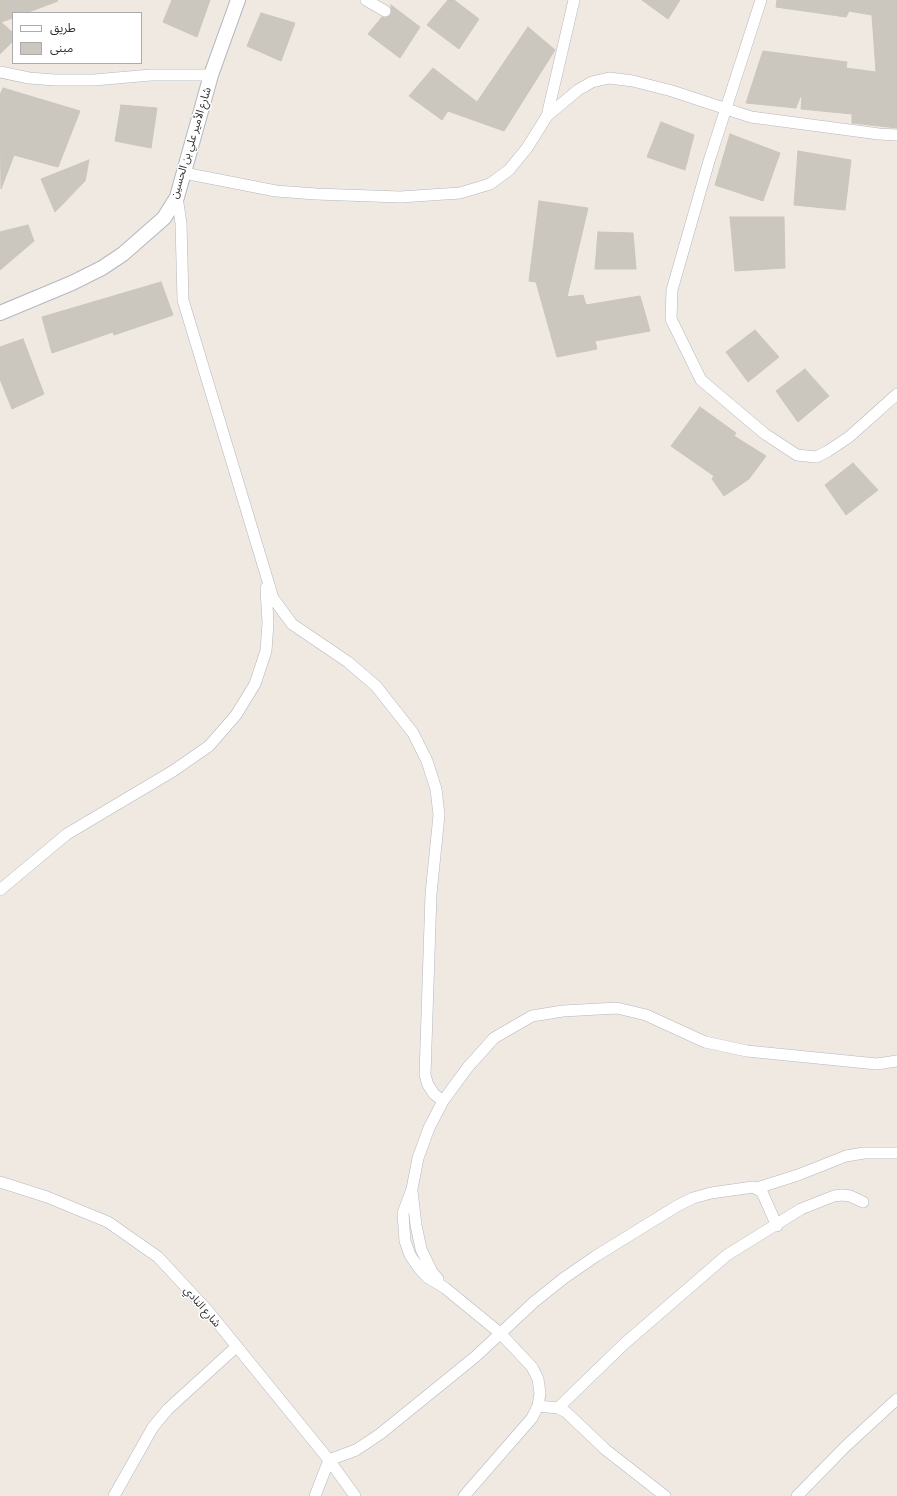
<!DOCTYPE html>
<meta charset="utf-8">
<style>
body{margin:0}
#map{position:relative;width:897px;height:1496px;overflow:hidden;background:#efe9e1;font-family:"PT Sans Narrow","Noto Sans Arabic",sans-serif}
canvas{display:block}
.legend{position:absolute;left:12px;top:12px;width:130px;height:52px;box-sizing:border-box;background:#fff;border:1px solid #ababab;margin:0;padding:5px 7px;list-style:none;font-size:12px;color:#2e2e2e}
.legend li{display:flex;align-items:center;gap:8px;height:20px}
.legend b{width:20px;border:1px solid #ababab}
</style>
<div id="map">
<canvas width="897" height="1496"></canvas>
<ul class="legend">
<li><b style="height:5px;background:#fff"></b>طريق</li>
<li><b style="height:11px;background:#cbc7bf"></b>مبنى</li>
</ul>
</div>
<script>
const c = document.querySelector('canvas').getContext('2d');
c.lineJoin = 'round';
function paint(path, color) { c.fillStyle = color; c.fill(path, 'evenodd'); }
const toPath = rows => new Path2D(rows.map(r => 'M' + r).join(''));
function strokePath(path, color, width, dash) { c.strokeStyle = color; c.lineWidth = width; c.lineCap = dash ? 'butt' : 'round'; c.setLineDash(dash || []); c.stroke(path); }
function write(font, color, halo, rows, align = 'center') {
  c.font = font + ' "PT Sans Narrow","Noto Sans Arabic",sans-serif'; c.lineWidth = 3; c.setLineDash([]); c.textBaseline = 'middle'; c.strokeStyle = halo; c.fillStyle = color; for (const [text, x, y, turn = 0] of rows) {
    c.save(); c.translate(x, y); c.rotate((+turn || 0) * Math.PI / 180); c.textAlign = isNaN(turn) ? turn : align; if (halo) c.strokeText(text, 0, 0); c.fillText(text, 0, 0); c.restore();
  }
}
const building = toPath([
 [0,0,57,0,58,1,26,13,13,13,13,18,1,22,13,33,13,41,0,54,0,0],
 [172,0,210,0,197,37,163,22,172,0],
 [448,0,454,0,479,19,459,49,427,25,448,0],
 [642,0,680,0,668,19,642,0],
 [777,0,897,0,897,128,852,123,852,114,801,109,802,97,800,97,796,108,746,103,763,51,847,62,846,68,876,72,872,15,849,11,846,17,776,7,777,0],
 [391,5,420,27,400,58,368,34,382,17,385,18,391,15,391,5],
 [261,13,295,23,281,61,247,46,261,13],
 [528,27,555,50,504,131,448,111,442,120,409,96,433,68,477,102,528,27],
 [3,88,80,111,58,167,14,155,1,189,0,95,3,88],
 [121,105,157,108,151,148,115,141,121,105],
 [661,122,694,135,685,170,647,157,661,122],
 [730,134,780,153,763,201,715,185,730,134],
 [798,151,851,160,845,210,794,205,798,151],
 [89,160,85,181,55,212,41,179,89,160],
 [539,201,588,208,567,297,583,295,586,305,640,296,650,331,595,341,597,349,557,357,536,282,529,281,539,201],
 [730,217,784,217,785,268,735,271,730,217],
 [28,225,34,241,0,270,0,232,28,225],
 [598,232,633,233,636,269,595,269,598,232],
 [161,282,173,315,114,335,113,332,52,353,42,317,161,282],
 [755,330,779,357,748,382,726,352,755,330],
 [23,339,44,394,12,409,0,379,0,347,23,339],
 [805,369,829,396,798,422,776,391,805,369],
 [700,407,736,433,734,436,766,456,749,479,724,496,712,479,714,476,671,446,700,407],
 [853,463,878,490,846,515,825,485,853,463]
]);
paint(building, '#cbc7bf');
strokePath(building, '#cbc5ba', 1);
const minor = toPath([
 [366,0,385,11],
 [761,0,709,161,672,290,671,319,701,380,765,434,797,455,816,457,828,451,849,437,897,394],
 [0,72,29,78,55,80,94,80,151,75,211,75],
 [547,116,574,0],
 [184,173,276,191,316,194,400,197,460,193,490,184,509,170,527,148,547,116,578,90,592,82,609,78,633,81,672,91,751,117,879,134,897,135],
 [177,197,181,223,183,300,273,598,292,624,348,662,376,686,413,733,427,761,436,789,439,815,431,894,425,1075,428,1085,434,1094,443,1101],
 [0,890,67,834,173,771,209,746,236,715,255,684,266,651,268,623,266,588],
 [0,1182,47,1197,108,1222,158,1257,208,1311,329,1460,355,1496],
 [757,1188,798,1175,846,1156,864,1153,897,1153],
 [412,1191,416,1225,421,1249,432,1272,438,1279],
 [538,1406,558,1408,566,1412,606,1450,665,1496],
 [558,1408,624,1344,727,1255,801,1209,834,1196,842,1195,850,1196,863,1202],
 [114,1496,153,1427,168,1409,236,1347],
 [315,1496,329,1460,356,1450,380,1434,475,1357,534,1302,564,1278,596,1256,677,1206,693,1198,711,1193,753,1187,762,1192,777,1226],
 [464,1496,532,1418,538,1406,540,1393,538,1379,532,1367,500,1333,445,1288,427,1277,418,1267,410,1255,405,1241,403,1213,412,1189,418,1158,429,1128,443,1101,468,1067,494,1038,532,1016,563,1011,617,1008,646,1015,705,1042,747,1051,877,1064,897,1061],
 [797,1496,846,1446,897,1399]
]);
const tertiary = toPath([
 [0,313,72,283,102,268,123,254,164,218,177,197,211,75,238,0]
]);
strokePath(minor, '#b4b7c1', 12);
strokePath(tertiary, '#b4b7c1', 16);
strokePath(minor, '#fff', 11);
strokePath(tertiary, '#fff', 14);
write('11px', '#2e2e2e', '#fff', [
 ["شارع الأمير علي بن الحسين",191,143,-73],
 ["شارع النادي",202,1307,49]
]);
</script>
